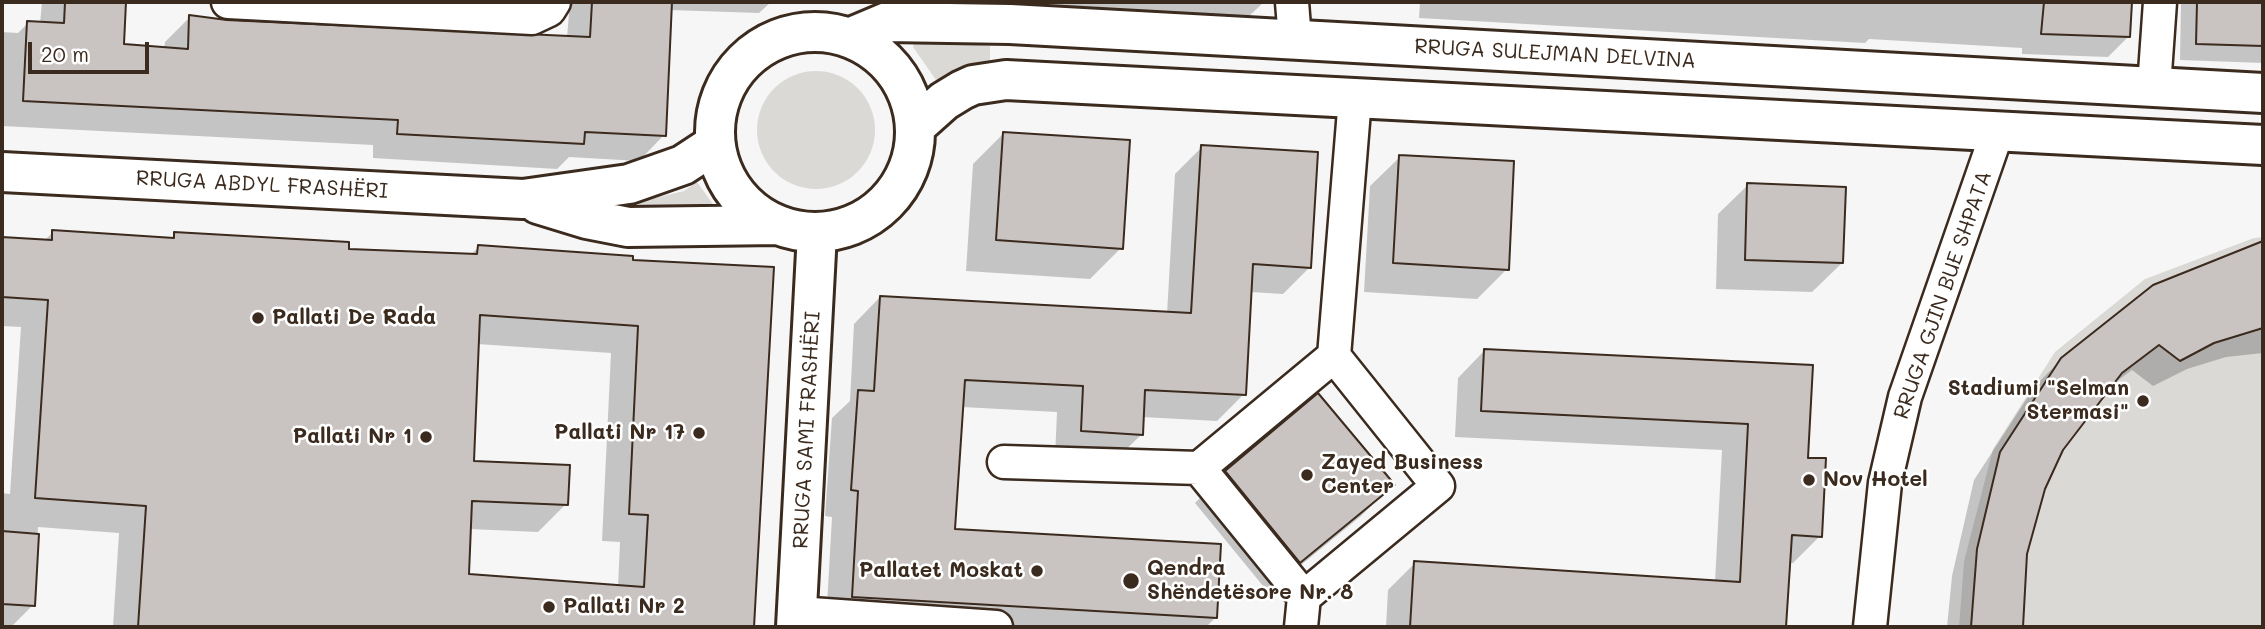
<!DOCTYPE html>
<meta charset="utf-8">
<style>
body{margin:0}
#map{position:relative;width:2265px;height:629px;overflow:hidden;background:#f7f6f6;font-family:Mali,sans-serif}
canvas{display:block}
.frame{position:absolute;inset:0;border:4px solid #3b2a1e;pointer-events:none}
.scale{position:absolute;left:28px;top:42px;width:121px;height:32px;box-sizing:border-box;border:4px solid #3b2a1e;border-top:0;padding-left:9px;font-size:21px;line-height:24px;white-space:nowrap;color:#3b2a1e;-webkit-text-stroke:5px #fff;paint-order:stroke}
</style>
<div id="map">
<canvas width="2265" height="629"></canvas>
<div class="frame"></div>
<div class="scale">20 m</div>
</div>
<script>
const c = document.querySelector('canvas').getContext('2d');
c.lineJoin = 'round';
function paint(path, color) { c.fillStyle = color; c.fill(path, 'evenodd'); }
const toPath = rows => new Path2D(rows.map(r => 'M' + r).join(''));
function strokePath(path, color, width, dash) { c.strokeStyle = color; c.lineWidth = width; c.lineCap = dash ? 'butt' : 'round'; c.setLineDash(dash || []); c.stroke(path); }
function write(font, color, halo, rows, align = 'center') {
  c.font = font + ' Mali,sans-serif'; c.lineWidth = 5; c.setLineDash([]); c.textBaseline = 'middle'; c.strokeStyle = halo; c.fillStyle = color; for (const [text, x, y, turn = 0] of rows) {
    c.save(); c.translate(x, y); c.rotate((+turn || 0) * Math.PI / 180); c.textAlign = isNaN(turn) ? turn : align; if (halo) c.strokeText(text, 0, 0); c.fillText(text, 0, 0); c.restore();
  }
}
paint(toPath([
 [922,41,990,46,990,60,936,80,913,47,914,43],
 '757 130a59 59 0 1 1 118 0a59 59 0 1 1-118 0Z',
 [697,182,715,207,637,210,639,198,655,198,684,191],
 [2263,237,2263,627,1959,627,1964,561,1993,449,2055,352,2145,279,2254,238]
]), '#dbd9d6');
paint(toPath([
 [42,2,124,2,122,46,164,49,165,42,190,17,227,22,567,37,570,2,771,2,759,13,670,10,664,135,639,161,569,157,557,169,373,158,373,145,2,126,2,32,18,33,28,23,40,24],
 [999,2,1264,2,1248,17],
 [1420,2,2130,2,2128,37,2108,57,2022,54,2022,48,1869,39,1865,43,1419,18],
 [2181,2,2263,2,2263,63,2180,60],
 [1004,133,1121,248,1090,279,966,271,973,164],
 [1202,147,1310,267,1283,294,1250,292,1244,394,1217,421,1142,417,1142,434,1115,460,1055,457,1057,412,962,407,953,530,1215,618,1206,627,877,627,826,623,832,517,825,516,832,418,850,401,854,324,880,297,1167,314,1175,174],
 [1400,157,1507,269,1477,299,1364,292,1370,186],
 [1748,185,1842,263,1812,292,1716,289,1718,214],
 [53,232,169,240,175,234,347,250,470,255,479,247,631,261,772,268,752,627,113,627,119,533,38,527,33,605,11,627,2,627,2,493,10,494,21,327,2,326,2,239,43,242],
 [477,344,611,353,602,541,620,542,618,587,467,576,469,529,538,532,566,504,472,462],
 [2254,247,2263,247,2263,353,2226,357,2187,369,2153,386,2132,370,2109,387,2062,449,2044,488,2025,554,2021,627,1947,627,1952,576,1974,480,2035,386,2062,359],
 [1484,351,1811,367,1807,459,1820,536,1793,563,1789,563,1784,627,1386,627,1388,590,1415,563,1715,582,1722,450,1455,437,1458,378],
 [1226,472,1392,485,1361,516,1268,592,1195,503]
]), '#0003');
const building = toPath([
 [65,2,126,2,124,44,188,49,189,15,227,20,590,37,592,2,672,2,666,136,585,132,584,144,397,134,398,120,23,101,27,21,64,23,65,2],
 [2044,2,2132,2,2130,37,2041,34,2044,2],
 [2197,2,2263,2,2263,46,2196,44,2197,2],
 [1003,132,1130,140,1123,249,996,240,1003,132],
 [1201,145,1318,152,1311,268,1253,264,1246,395,1145,390,1143,435,1081,431,1083,386,965,380,955,529,1221,544,1217,618,852,597,858,491,851,490,858,390,874,391,880,296,1191,313,1201,145],
 [1399,155,1514,161,1509,270,1393,263,1399,155],
 [1747,183,1846,187,1843,263,1745,260,1747,183],
 [52,230,174,238,174,232,349,242,349,249,477,254,478,245,633,256,633,260,774,267,754,627,138,627,146,506,35,498,48,300,2,297,2,237,52,240,52,230],
 [480,315,638,326,629,514,648,515,644,587,469,574,472,501,568,505,570,465,474,461,480,315],
 [2263,241,2263,328,2214,343,2180,361,2159,345,2122,373,2063,450,2045,489,2027,554,2023,627,1971,627,1977,549,2000,452,2061,358,2153,285,2263,241],
 [1484,349,1813,365,1808,458,1826,458,1822,537,1792,535,1786,627,1410,627,1414,561,1740,582,1748,424,1481,411,1484,349],
 [1318,393,1395,485,1300,563,1225,471,1318,393],
 [2,531,39,534,35,606,2,604,2,531]
]);
paint(building, '#c9c3c1');
strokePath(building, '#3b2a1e', 2);
const street = toPath([
 [228,2,532,18,549,10,554,2],
 [1292,2,1295,40],
 [2154,87,2160,2],
 [1004,462,1199,468,1334,356],
 [1199,468,1304,597,1301,627],
 [1304,597,1438,486,1334,356,1355,98],
 [797,613,996,627],
 [1870,627,1885,483,1905,397,1998,130]
]);
const secondary = toPath([
 '715 132a100 100 0 1 1 200 0a100 100 0 1 1-200 0Z',
 [849,38,887,22,1010,24,2263,93],
 [916,126,944,101,962,90,973,85,1006,80,2263,145],
 [2,172,523,199,629,184,683,165,715,144],
 [538,204,587,219,628,227,778,225],
 [796,627,817,233]
]);
strokePath(street, '#3b2a1e', 37);
strokePath(secondary, '#3b2a1e', 44);
strokePath(street, '#fff', 32);
strokePath(secondary, '#fff', 38);
for (const [x, y, r, color] of [
 [258,318,7,"#3b2a1e"],
 [2143,401,7,"#3b2a1e"],
 [699,433,7,"#3b2a1e"],
 [426,437,7,"#3b2a1e"],
 [1307,475,7,"#3b2a1e"],
 [1809,480,7,"#3b2a1e"],
 [1037,571,7,"#3b2a1e"],
 [1131,581,9,"#3b2a1e"],
 [549,607,7,"#3b2a1e"]
]) { const dot = new Path2D(); dot.arc(x, y, r, 0, 2 * Math.PI); c.fillStyle = color; c.fill(dot); strokePath(dot, '#fff', 2.5); }
write('21px', '#3b2a1e', '#fff', [
 ["RRUGA SULEJMAN DELVINA",1555,54,3],
 ["RRUGA ABDYL FRASHËRI",262,185,3],
 ["RRUGA GJIN BUE SHPATA",1943,295,-71],
 ["RRUGA SAMI FRASHËRI",807,430,-87]
]);
write('bold 21px', '#3b2a1e', '#fff', [
 ["Pallati De Rada",272,318],
 ["Stadiumi \"Selman",2129,389,"right"],
 ["Stermasi\"",2129,413,"right"],
 ["Pallati Nr 17",685,433,"right"],
 ["Pallati Nr 1",412,437,"right"],
 ["Zayed Business",1321,463],
 ["Center",1321,487],
 ["Nov Hotel",1823,480],
 ["Qendra",1147,569],
 ["Shëndetësore Nr. 8",1147,593],
 ["Pallatet Moskat",1023,571,"right"],
 ["Pallati Nr 2",563,607]
], 'left');
</script>
